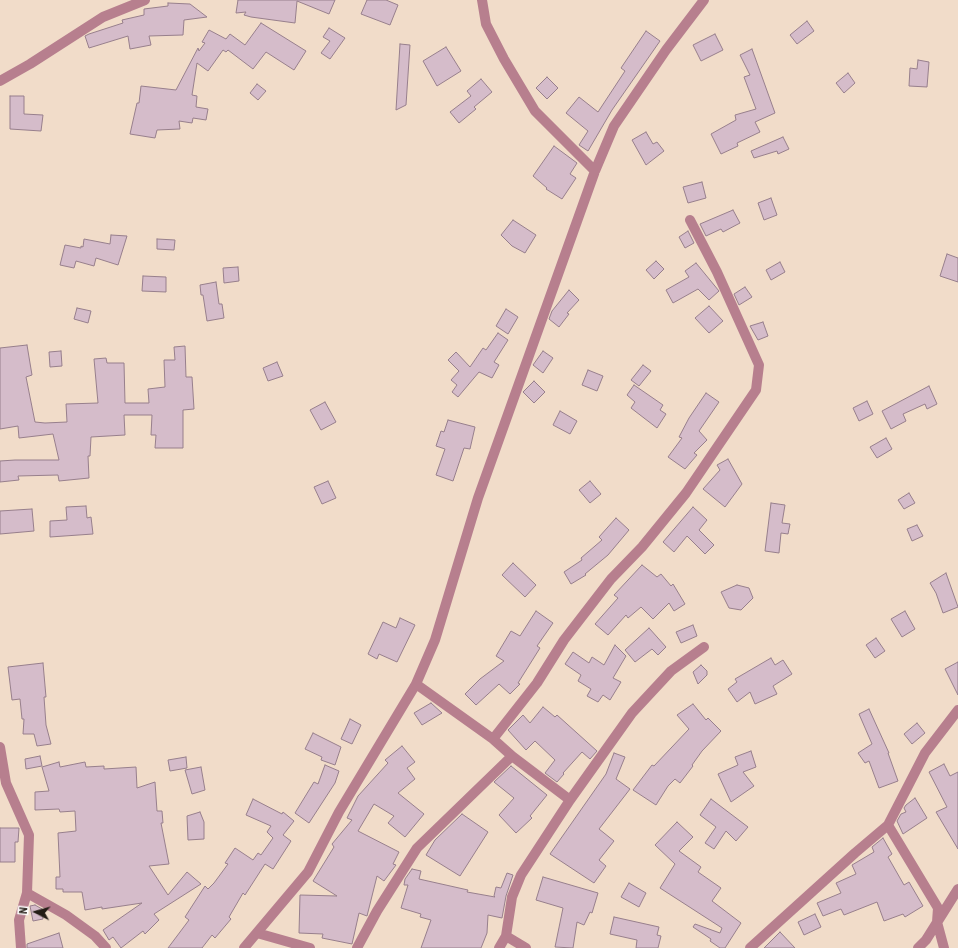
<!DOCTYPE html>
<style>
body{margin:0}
#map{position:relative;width:958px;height:948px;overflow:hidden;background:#f1dcc9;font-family:"Roboto Condensed",sans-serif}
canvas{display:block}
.north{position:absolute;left:16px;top:892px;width:40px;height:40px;-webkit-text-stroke:3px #fff;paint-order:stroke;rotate:276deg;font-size:11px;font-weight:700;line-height:16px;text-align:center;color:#231c15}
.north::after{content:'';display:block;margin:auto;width:14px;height:18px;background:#231c15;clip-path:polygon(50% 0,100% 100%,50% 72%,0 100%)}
</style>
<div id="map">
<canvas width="958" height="948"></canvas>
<div class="north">N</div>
</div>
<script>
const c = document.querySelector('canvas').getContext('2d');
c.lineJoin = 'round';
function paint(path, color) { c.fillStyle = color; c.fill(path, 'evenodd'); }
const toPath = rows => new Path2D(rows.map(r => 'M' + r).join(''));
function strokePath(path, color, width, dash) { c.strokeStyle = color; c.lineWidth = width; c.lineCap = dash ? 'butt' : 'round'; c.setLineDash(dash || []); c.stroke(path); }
const building = toPath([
 [238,0,335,0,329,14,297,1,295,23,251,17,244,15,246,12,236,13,238,0],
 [367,0,386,0,398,5,390,25,361,14,367,0],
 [168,3,190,4,207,17,184,20,183,35,149,36,151,45,130,49,128,36,89,48,85,36,89,34,123,23,122,20,144,15,144,9,168,6,168,3],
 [807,21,814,31,797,44,790,35,807,21],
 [261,23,306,51,294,70,266,52,253,69,228,50,226,52,223,50,208,71,197,63,192,95,197,96,196,107,208,109,206,120,193,118,192,123,179,121,180,129,157,130,155,138,130,134,137,103,139,103,141,86,176,90,198,48,199,51,205,43,202,42,209,30,226,39,230,34,245,45,261,23],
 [329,28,345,38,330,59,321,53,330,41,323,37,329,28],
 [646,31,660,41,612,110,588,151,579,145,588,131,566,113,579,97,598,112,625,71,621,68,646,31],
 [715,34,723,50,701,61,693,45,715,34],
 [400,44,410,45,406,105,396,110,400,44],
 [446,47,461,71,437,86,423,61,446,47],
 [752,49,775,113,755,122,760,132,737,143,738,146,721,154,711,134,736,120,735,115,756,109,744,77,750,75,740,55,752,49],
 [918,60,929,62,927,87,909,86,910,68,917,69,918,60],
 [848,73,855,83,844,93,836,83,848,73],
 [547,77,558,88,547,99,536,88,547,77],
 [481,79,492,92,474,107,476,109,459,123,450,112,471,96,467,91,481,79],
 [257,84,266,91,258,100,250,93,257,84],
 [10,96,24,96,24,114,43,115,41,131,10,129,10,96],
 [646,132,653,144,657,142,664,151,646,165,632,140,646,132],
 [783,137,789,149,778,154,777,151,754,158,751,151,783,137],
 [554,146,577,163,570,174,576,178,562,199,546,189,547,188,533,176,554,146],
 [702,182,706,198,688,203,683,187,702,182],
 [771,198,777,215,764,220,758,203,771,198],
 [733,210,740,223,723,232,721,229,706,236,700,224,733,210],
 [513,220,536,235,525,253,512,246,501,235,513,220],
 [688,231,694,243,685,248,679,237,688,231],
 [111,235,127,236,118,265,96,258,94,266,76,261,74,268,60,265,65,245,81,248,81,246,83,247,84,239,110,244,111,235],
 [157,239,175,240,174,250,157,249,157,239],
 [947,254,958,258,958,282,940,276,947,254],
 [656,261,664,269,654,279,646,270,656,261],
 [780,262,785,272,771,280,766,270,780,262],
 [696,263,719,291,709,300,698,289,673,303,666,290,689,277,685,271,696,263],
 [238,267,239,281,224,283,223,268,238,267],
 [143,276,166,277,166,292,142,291,143,276],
 [216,282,219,304,222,304,224,318,207,321,203,295,201,295,200,285,216,282],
 [745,287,752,297,739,305,734,294,745,287],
 [569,290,579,300,567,313,569,314,559,327,549,319,552,311,569,290],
 [709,306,723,321,709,333,695,318,709,306],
 [77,308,91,311,88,323,74,319,77,308],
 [506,309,518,317,508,334,496,326,506,309],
 [763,322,768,336,758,340,750,326,763,322],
 [498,333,508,340,494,362,499,365,492,378,479,372,458,397,452,392,457,385,451,380,459,371,448,360,456,352,470,367,483,348,486,350,498,333],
 [27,345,32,375,26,377,35,422,45,423,67,422,66,404,98,403,94,359,106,358,107,363,124,363,125,403,149,403,148,389,165,387,164,360,175,360,174,347,185,346,186,377,192,377,194,409,183,410,183,448,155,448,156,435,151,435,152,415,124,415,125,435,91,437,90,456,88,456,89,478,59,481,58,475,18,476,19,480,0,482,0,461,15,460,59,460,53,434,19,438,18,426,0,429,0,348,27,345],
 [61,351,62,366,50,367,49,352,61,351],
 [543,351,553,358,543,373,533,365,543,351],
 [277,362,283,376,268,381,263,368,277,362],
 [643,365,651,371,639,386,631,380,643,365],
 [588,370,603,376,597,391,582,385,588,370],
 [534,381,545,392,534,403,523,392,534,381],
 [634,385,663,405,660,410,666,414,657,428,631,408,635,402,627,395,634,385],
 [929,386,937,404,927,409,925,404,903,414,906,421,891,429,882,411,929,386],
 [706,393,719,402,699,431,707,440,694,453,697,455,685,469,668,457,682,438,679,437,689,418,706,393],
 [867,401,873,414,859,421,853,408,867,401],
 [325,402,336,422,321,430,310,410,325,402],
 [560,411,577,421,570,434,553,425,560,411],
 [448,420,475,427,470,449,464,448,453,481,436,475,445,449,436,446,441,431,444,432,448,420],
 [886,438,892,449,877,458,870,447,886,438],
 [728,459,742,484,725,507,703,489,720,470,717,465,728,459],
 [328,481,336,498,322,504,314,487,328,481],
 [590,481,601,494,590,503,579,490,590,481],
 [909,493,915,503,904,509,898,500,909,493],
 [771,503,785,505,782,523,790,524,788,534,781,533,779,553,765,551,771,503],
 [86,506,87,518,91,517,93,534,50,537,50,521,67,520,66,507,86,506],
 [693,507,707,520,699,530,714,545,705,554,687,536,674,552,663,542,693,507],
 [32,509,34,531,0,534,0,511,32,509],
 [616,518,629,530,608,555,585,574,586,575,571,584,564,572,582,560,581,558,602,540,599,537,616,518],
 [917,525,923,536,912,541,907,529,917,525],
 [513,563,536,585,525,597,502,575,513,563],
 [642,565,657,577,661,574,671,586,673,584,685,604,674,611,669,603,653,619,641,607,628,618,626,615,608,635,595,624,618,598,614,595,642,565],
 [946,573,958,607,943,613,936,593,930,583,946,573],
 [737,585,749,588,753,598,741,610,729,608,721,592,737,585],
 [536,611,553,623,537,646,540,648,518,683,520,684,510,694,499,684,476,705,465,694,480,679,504,661,496,656,511,631,520,636,536,611],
 [905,611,915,629,902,637,891,619,905,611],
 [400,618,415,625,397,662,379,654,377,659,368,654,383,622,396,628,400,618],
 [693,625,697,636,681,643,676,632,693,625],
 [649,628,666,647,658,655,652,649,635,662,625,650,649,628],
 [876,638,885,651,875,658,866,645,876,638],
 [615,645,626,656,613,678,621,682,610,700,603,695,598,702,587,696,591,689,578,681,581,675,565,664,573,652,589,663,592,657,604,665,615,645],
 [771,658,775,665,783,660,792,674,773,686,777,694,755,704,750,692,737,702,728,689,737,682,735,679,771,658],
 [958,662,958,695,945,669,958,662],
 [43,663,46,697,44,697,46,725,51,744,37,746,34,734,23,734,24,719,22,719,20,699,12,700,8,667,43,663],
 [701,665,707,671,707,675,698,684,693,672,701,665],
 [431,703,442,713,422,725,414,713,431,703],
 [693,704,706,720,708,718,721,731,702,751,692,765,693,766,680,783,675,779,668,786,656,805,633,790,652,765,654,766,689,729,677,715,693,704],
 [543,707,555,717,557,715,597,751,590,759,582,752,563,773,564,774,557,782,545,773,555,760,535,741,526,750,508,730,523,715,530,723,543,707],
 [869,709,889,753,888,753,898,781,879,788,869,761,865,763,858,753,872,744,859,714,869,709],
 [350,719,361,725,352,744,341,739,350,719],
 [917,723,925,733,912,744,904,734,917,723],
 [313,733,341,747,335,765,321,760,322,757,305,749,313,733],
 [402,746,415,762,407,768,415,779,398,793,424,814,405,837,388,823,394,816,374,804,358,831,399,852,393,864,396,865,384,881,377,876,367,916,359,913,352,944,322,938,323,934,299,933,300,895,337,896,313,881,334,847,332,844,352,820,347,818,358,796,388,763,385,760,402,746],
 [751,751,756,767,743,772,754,786,731,802,718,774,738,765,735,757,751,751],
 [614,753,625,757,616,779,630,789,599,829,614,841,599,860,606,866,594,883,550,854,606,774,614,753],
 [40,756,42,766,26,769,25,759,40,756],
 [186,757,187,768,170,771,168,760,186,757],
 [59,762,60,767,85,762,86,767,104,766,104,769,136,767,137,788,155,782,157,811,162,811,163,823,161,823,169,864,149,866,168,895,187,872,201,884,154,914,159,920,145,934,143,931,121,948,113,937,109,940,103,930,142,903,102,909,102,907,85,910,82,892,63,892,63,889,56,889,56,877,60,877,58,833,76,831,75,811,60,812,59,809,35,810,35,792,49,791,42,767,59,762],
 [944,764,950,776,958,772,958,849,936,812,947,807,929,772,944,764],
 [325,765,339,771,335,783,309,823,295,813,314,782,318,784,325,765],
 [511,766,547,795,530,816,532,818,516,833,499,815,514,798,494,782,511,766],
 [201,767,205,790,192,794,185,770,201,767],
 [915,798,927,818,903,834,897,821,901,814,906,812,904,808,906,805,915,798],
 [253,799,282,814,283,812,294,821,283,835,291,841,273,869,265,864,245,895,243,893,229,917,231,919,215,938,212,935,202,948,168,948,189,920,185,917,205,886,208,889,214,883,228,864,225,863,235,848,253,860,258,853,261,855,273,838,267,832,271,826,246,815,253,799],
 [711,799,748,827,736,841,726,831,714,849,705,843,716,827,700,815,711,799],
 [200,812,204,822,204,839,188,840,187,816,200,812],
 [462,814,488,832,460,876,426,855,435,840,462,814],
 [677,822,693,837,679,851,701,867,698,872,721,888,712,901,741,923,725,948,720,948,710,941,711,939,693,927,695,924,720,933,722,928,660,888,675,864,655,845,677,822],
 [0,828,19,828,18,842,15,842,15,862,0,862,0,828],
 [883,838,892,854,888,857,904,885,909,882,923,906,905,917,903,914,884,921,877,902,844,915,841,909,823,916,817,903,841,893,836,883,856,874,852,865,874,852,872,847,883,838],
 [412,869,421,871,419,879,468,890,467,892,495,897,494,896,496,887,501,888,507,873,513,875,506,896,502,918,488,915,487,933,481,948,421,948,431,920,420,917,421,914,401,908,408,885,404,885,405,879,412,869],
 [543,877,598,893,592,913,590,912,584,925,577,922,573,948,555,947,563,908,536,900,543,877],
 [629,883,646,893,639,907,621,897,629,883],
 [35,905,42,909,43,919,33,921,30,906,35,905],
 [815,914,821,927,804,935,798,922,815,914],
 [614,917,659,927,657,935,661,936,658,948,636,948,637,940,610,934,614,917],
 [780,932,795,948,764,948,780,932],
 [59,933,63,948,27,948,27,944,59,933]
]);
paint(building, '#d5bcca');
strokePath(building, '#977f8c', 1);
strokePath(toPath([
 [482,0,486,24,504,59,535,111,595,171],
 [0,81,30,64,103,17,145,0],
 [416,684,493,739,512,756,570,800],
 [493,739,537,683,564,640,611,579,642,547,686,493,756,390,759,365,717,272,690,220],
 [0,747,6,783,29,835,27,893,19,920,21,948],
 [888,825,938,908,937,922,944,948],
 [27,893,66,915,95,936,106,948],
 [257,933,310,948],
 [506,936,526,948],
 [244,948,308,872,339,812,416,684,435,640,478,498,595,171,614,126,666,50,704,0],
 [357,948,377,911,417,848,512,756],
 [499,948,506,936,512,897,521,875,570,800,632,713,671,671,704,647],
 [750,948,855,853,888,825,925,753,958,710],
 [918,948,926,940,958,889]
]), '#b77f8e', 10);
</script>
